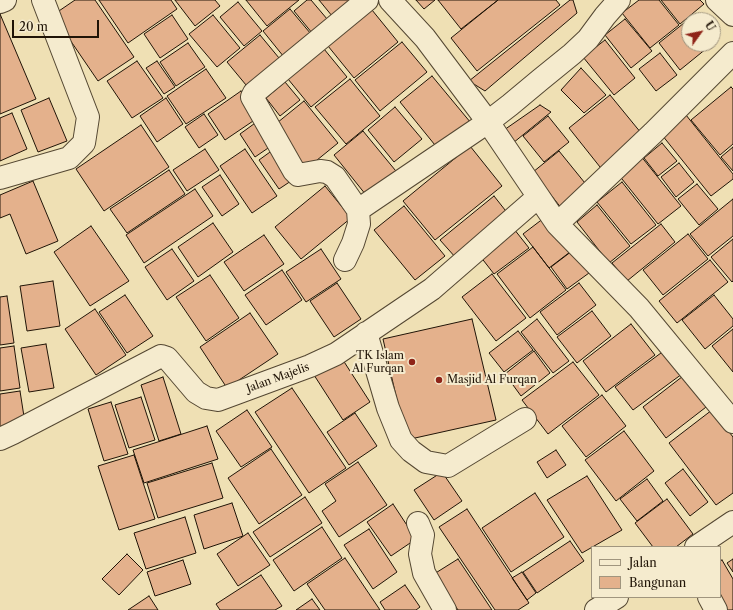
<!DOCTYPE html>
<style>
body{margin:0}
#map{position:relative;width:733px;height:610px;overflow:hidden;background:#efe0b4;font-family:"Libre Caslon Text",serif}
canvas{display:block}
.legend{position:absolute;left:591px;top:546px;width:130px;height:52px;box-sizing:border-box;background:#f5ebce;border:1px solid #a0957e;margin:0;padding:5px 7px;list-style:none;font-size:12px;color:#201407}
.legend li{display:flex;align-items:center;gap:8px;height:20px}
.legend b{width:20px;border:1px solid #a0957e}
.north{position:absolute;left:681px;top:12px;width:40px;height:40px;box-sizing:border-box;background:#f5ebce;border:1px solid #a0957e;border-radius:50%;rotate:57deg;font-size:11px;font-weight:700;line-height:16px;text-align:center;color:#201407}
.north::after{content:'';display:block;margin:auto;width:14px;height:18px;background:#8f2418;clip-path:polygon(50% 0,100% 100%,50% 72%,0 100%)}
.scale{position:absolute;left:12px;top:20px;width:87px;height:18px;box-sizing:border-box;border:2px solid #201407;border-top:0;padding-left:5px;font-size:12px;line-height:14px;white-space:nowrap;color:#201407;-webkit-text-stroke:3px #f5ebce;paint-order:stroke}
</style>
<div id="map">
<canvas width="733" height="610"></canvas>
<ul class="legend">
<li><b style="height:5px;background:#f5ebce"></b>Jalan</li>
<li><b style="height:11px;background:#e4b18c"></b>Bangunan</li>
</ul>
<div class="north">U</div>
<div class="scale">20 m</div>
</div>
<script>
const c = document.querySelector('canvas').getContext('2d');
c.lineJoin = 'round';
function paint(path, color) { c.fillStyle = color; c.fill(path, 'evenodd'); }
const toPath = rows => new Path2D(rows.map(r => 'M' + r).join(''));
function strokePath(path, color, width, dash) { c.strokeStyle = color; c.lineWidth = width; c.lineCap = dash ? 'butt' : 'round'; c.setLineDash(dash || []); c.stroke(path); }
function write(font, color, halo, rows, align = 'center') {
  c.font = font + ' "Libre Caslon Text",serif'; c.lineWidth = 4; c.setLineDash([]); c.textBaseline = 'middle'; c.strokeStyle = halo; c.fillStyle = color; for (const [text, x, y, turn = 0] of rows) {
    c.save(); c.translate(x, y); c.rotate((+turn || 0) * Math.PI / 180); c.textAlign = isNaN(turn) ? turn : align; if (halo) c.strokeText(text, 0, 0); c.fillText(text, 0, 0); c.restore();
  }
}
const building = toPath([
 [75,0,95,0,134,57,98,81,53,15,75,0],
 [99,0,171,0,177,9,128,43,99,0],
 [175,0,215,0,220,6,195,26,175,0],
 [246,0,299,0,267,26,246,0],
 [307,0,311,0,333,26,317,39,294,11,307,0],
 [319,0,364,0,337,22,319,0],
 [416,0,435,0,424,9,416,0],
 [438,0,498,0,461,29,438,0],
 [498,0,556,0,560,5,477,71,451,38,498,0],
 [570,0,573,0,577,13,485,91,469,81,570,0],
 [639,0,659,0,679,25,650,48,622,13,639,0],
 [661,0,700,0,704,4,680,24,661,0],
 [238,2,262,31,244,46,220,17,238,2],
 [290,9,316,40,288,62,263,31,290,9],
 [372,10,398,42,354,78,328,46,372,10],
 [0,14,36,99,0,114,0,14],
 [172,15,188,39,160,58,144,34,172,15],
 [213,15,240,48,217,67,189,34,213,15],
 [694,15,698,20,689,20,689,44,712,44,680,70,659,43,694,15],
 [625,19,652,51,631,68,605,35,625,19],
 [260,35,284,64,251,91,227,62,260,35],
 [605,40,635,78,614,95,583,57,605,40],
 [402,42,427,72,380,111,355,80,402,42],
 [188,43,205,67,176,86,160,62,188,43],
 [324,49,347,77,311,107,288,79,324,49],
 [660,53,677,75,656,91,639,69,660,53],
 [137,61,163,98,132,118,107,81,137,61],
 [157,61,175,87,164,94,146,68,157,61],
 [581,68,606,95,584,113,561,90,581,68],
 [206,69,226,98,186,124,167,96,206,69],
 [432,76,471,123,439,150,400,102,432,76],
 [350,79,380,116,346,144,315,107,350,79],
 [285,82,300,100,280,116,266,98,285,82],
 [731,87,733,89,733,144,720,155,691,120,731,87],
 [241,91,259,117,225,140,208,114,241,91],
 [610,95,646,139,604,172,569,128,610,95],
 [49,98,67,141,38,152,21,110,49,98],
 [166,98,183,124,157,142,140,116,166,98],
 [304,101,338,143,306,169,272,127,304,101],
 [540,105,551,112,513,143,504,130,540,105],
 [395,107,422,139,394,162,368,130,395,107],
 [12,113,27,149,0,161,0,118,12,113],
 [204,114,218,135,199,148,185,127,204,114],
 [686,115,733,174,733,179,711,196,662,135,686,115],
 [548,116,569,142,544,162,523,136,548,116],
 [258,121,274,144,255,157,240,134,258,121],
 [141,125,169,167,104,211,76,169,141,125],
 [363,131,400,176,370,200,334,155,363,131],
 [662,143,677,161,658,176,644,158,662,143],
 [470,146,502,186,435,240,403,201,470,146],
 [277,147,297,177,279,189,259,160,277,147],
 [733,147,733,171,721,157,733,147],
 [205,149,219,170,187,191,173,170,205,149],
 [245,149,277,196,252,213,220,166,245,149],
 [559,151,589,188,562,209,533,172,559,151],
 [640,155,681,206,658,224,618,174,640,155],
 [679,163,694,182,676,197,661,177,679,163],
 [169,170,185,194,127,233,110,209,169,170],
 [220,175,239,204,222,216,202,187,220,175],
 [33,181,58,241,26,254,10,214,0,218,0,195,33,181],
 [622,182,656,225,631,244,597,202,622,182],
 [697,184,718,209,699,225,678,199,697,184],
 [325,186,351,218,301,259,275,227,325,186],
 [195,189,213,216,144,263,126,235,195,189],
 [494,196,509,215,456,258,440,240,494,196],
 [733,199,733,236,708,256,690,234,733,199],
 [597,205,630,246,609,263,577,222,597,205],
 [404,206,445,256,415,280,374,230,404,206],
 [544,218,570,252,549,268,523,234,544,218],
 [213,223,233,252,198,277,178,247,213,223],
 [661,224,675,242,627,281,612,263,661,224],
 [91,226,129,281,90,306,54,252,91,226],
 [514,229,529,248,494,274,480,256,514,229],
 [688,234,708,259,663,295,643,270,688,234],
 [264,235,284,264,244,291,224,262,264,235],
 [733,239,733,281,732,282,711,257,733,239],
 [533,247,566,290,530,318,497,274,533,247],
 [172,249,194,281,167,300,145,267,172,249],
 [321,249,341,279,306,302,286,272,321,249],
 [572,251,589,273,567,289,551,267,572,251],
 [710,260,728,282,677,323,659,301,710,260],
 [282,270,302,300,266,325,245,295,282,270],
 [492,274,526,318,496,341,462,297,492,274],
 [210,275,239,318,206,341,176,297,210,275],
 [53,281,60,326,27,331,20,286,53,281],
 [337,283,361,319,334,337,310,301,337,283],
 [579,283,596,305,557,335,540,312,579,283],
 [125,295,153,336,127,353,99,312,125,295],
 [714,295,733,319,733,326,705,349,682,320,714,295],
 [7,296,14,343,0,345,0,297,7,296],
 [95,309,126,355,96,375,65,329,95,309],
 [592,311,611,336,577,363,557,337,592,311],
 [250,313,278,354,227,388,200,347,250,313],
 [472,319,496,420,406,440,383,339,472,319],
 [537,319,569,361,553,373,521,332,537,319],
 [631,324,655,355,606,392,583,361,631,324],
 [733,329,733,372,712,346,733,329],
 [518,331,533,350,504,372,489,353,518,331],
 [46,344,54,388,29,392,21,348,46,344],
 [14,346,20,388,0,391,0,348,14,346],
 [665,350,682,374,633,410,615,387,665,350],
 [534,351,550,373,521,396,505,374,534,351],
 [341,357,370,402,343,420,314,375,341,357],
 [573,362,599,395,548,434,522,400,573,362],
 [687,373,710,404,666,438,643,407,687,373],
 [163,377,181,434,159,441,141,385,163,377],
 [292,388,346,468,309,493,255,412,292,388],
 [20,391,25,423,0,427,0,394,20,391],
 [602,395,626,426,586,457,562,426,602,395],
 [141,397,155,440,129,448,115,405,141,397],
 [111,402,128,454,104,461,88,409,111,402],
 [247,410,272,447,241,467,216,431,247,410],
 [712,410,733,437,733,493,716,505,669,443,712,410],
 [355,413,377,446,349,465,327,432,355,413],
 [207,426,218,459,144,483,133,450,207,426],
 [624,431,654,471,616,501,585,460,624,431],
 [271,449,302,495,259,524,228,478,271,449],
 [556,450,566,465,547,478,537,462,556,450],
 [134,455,155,519,119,530,98,466,134,455],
 [358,462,387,505,339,537,322,511,336,501,325,484,358,462],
 [212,463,223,498,158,518,147,483,212,463],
 [683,469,708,502,690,516,665,483,683,469],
 [442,472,462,501,434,520,414,490,442,472],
 [587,476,622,530,582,553,547,500,587,476],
 [647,479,663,501,637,521,620,499,647,479],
 [535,493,564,537,511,572,482,528,535,493],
 [305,497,322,523,270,557,253,532,305,497],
 [667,499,693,534,676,547,653,547,635,523,667,499],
 [232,503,243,536,204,549,194,515,232,503],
 [393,504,416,539,391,556,367,522,393,504],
 [467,509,529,603,518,610,495,610,439,527,467,509],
 [185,517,196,553,146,569,134,533,185,517],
 [322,527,342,558,294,591,273,560,322,527],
 [369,529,397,572,373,589,344,545,369,529],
 [248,533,270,565,238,586,217,554,248,533],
 [570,541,584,561,537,593,523,572,570,541],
 [127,554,143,570,119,595,102,579,127,554],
 [345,558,380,610,325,610,307,584,345,558],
 [458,559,492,610,458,610,434,574,458,559],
 [733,559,733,572,727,563,733,559],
 [183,560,191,584,155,596,147,572,183,560],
 [722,560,733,579,733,610,720,610,720,561,722,560],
 [522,572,536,593,527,600,512,578,522,572],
 [261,575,282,606,275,610,220,610,216,604,261,575],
 [405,585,420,607,416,610,385,610,380,602,405,585],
 [149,596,158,610,128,610,149,596],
 [312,599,320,610,296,610,312,599]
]);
paint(building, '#e4b18c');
strokePath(building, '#201407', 1);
const minor = toPath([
 [390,0,425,38,488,122,557,224,639,308,733,422],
 [717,0,733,15],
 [0,2,5,0],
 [0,178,69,158,84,143,88,117,43,0],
 [358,210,335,177,327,172,320,171,298,175,294,171,252,97,254,93,367,0],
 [557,224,653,133,733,53],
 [345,260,353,243,359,224,358,210,488,122,510,105,540,80,572,54,588,39,605,16,619,0],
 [366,333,388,408,401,440,411,451,426,462,448,466,525,419],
 [0,439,13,433,161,356,167,358,196,392,206,398,218,400,310,366,336,354,432,289,538,197],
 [418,523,423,535,420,554,424,573,445,610],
 [696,547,733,522],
 [709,597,716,610],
 [596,610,617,597]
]);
strokePath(minor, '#544732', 24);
strokePath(minor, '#f5ebce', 22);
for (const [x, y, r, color] of [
 [412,362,4,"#8f2418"],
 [439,380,4,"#8f2418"]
]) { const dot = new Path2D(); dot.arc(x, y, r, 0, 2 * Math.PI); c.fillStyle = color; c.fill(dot); strokePath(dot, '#f5ebce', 1.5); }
write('11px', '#201407', '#f5ebce', [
 ["TK Islam",404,356],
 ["Al Furqan",404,369],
 ["Masjid Al Furqan",447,380,"left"]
], 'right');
write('11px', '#201407', '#f5ebce', [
 ["Jalan Majelis",278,378,-20]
]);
</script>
